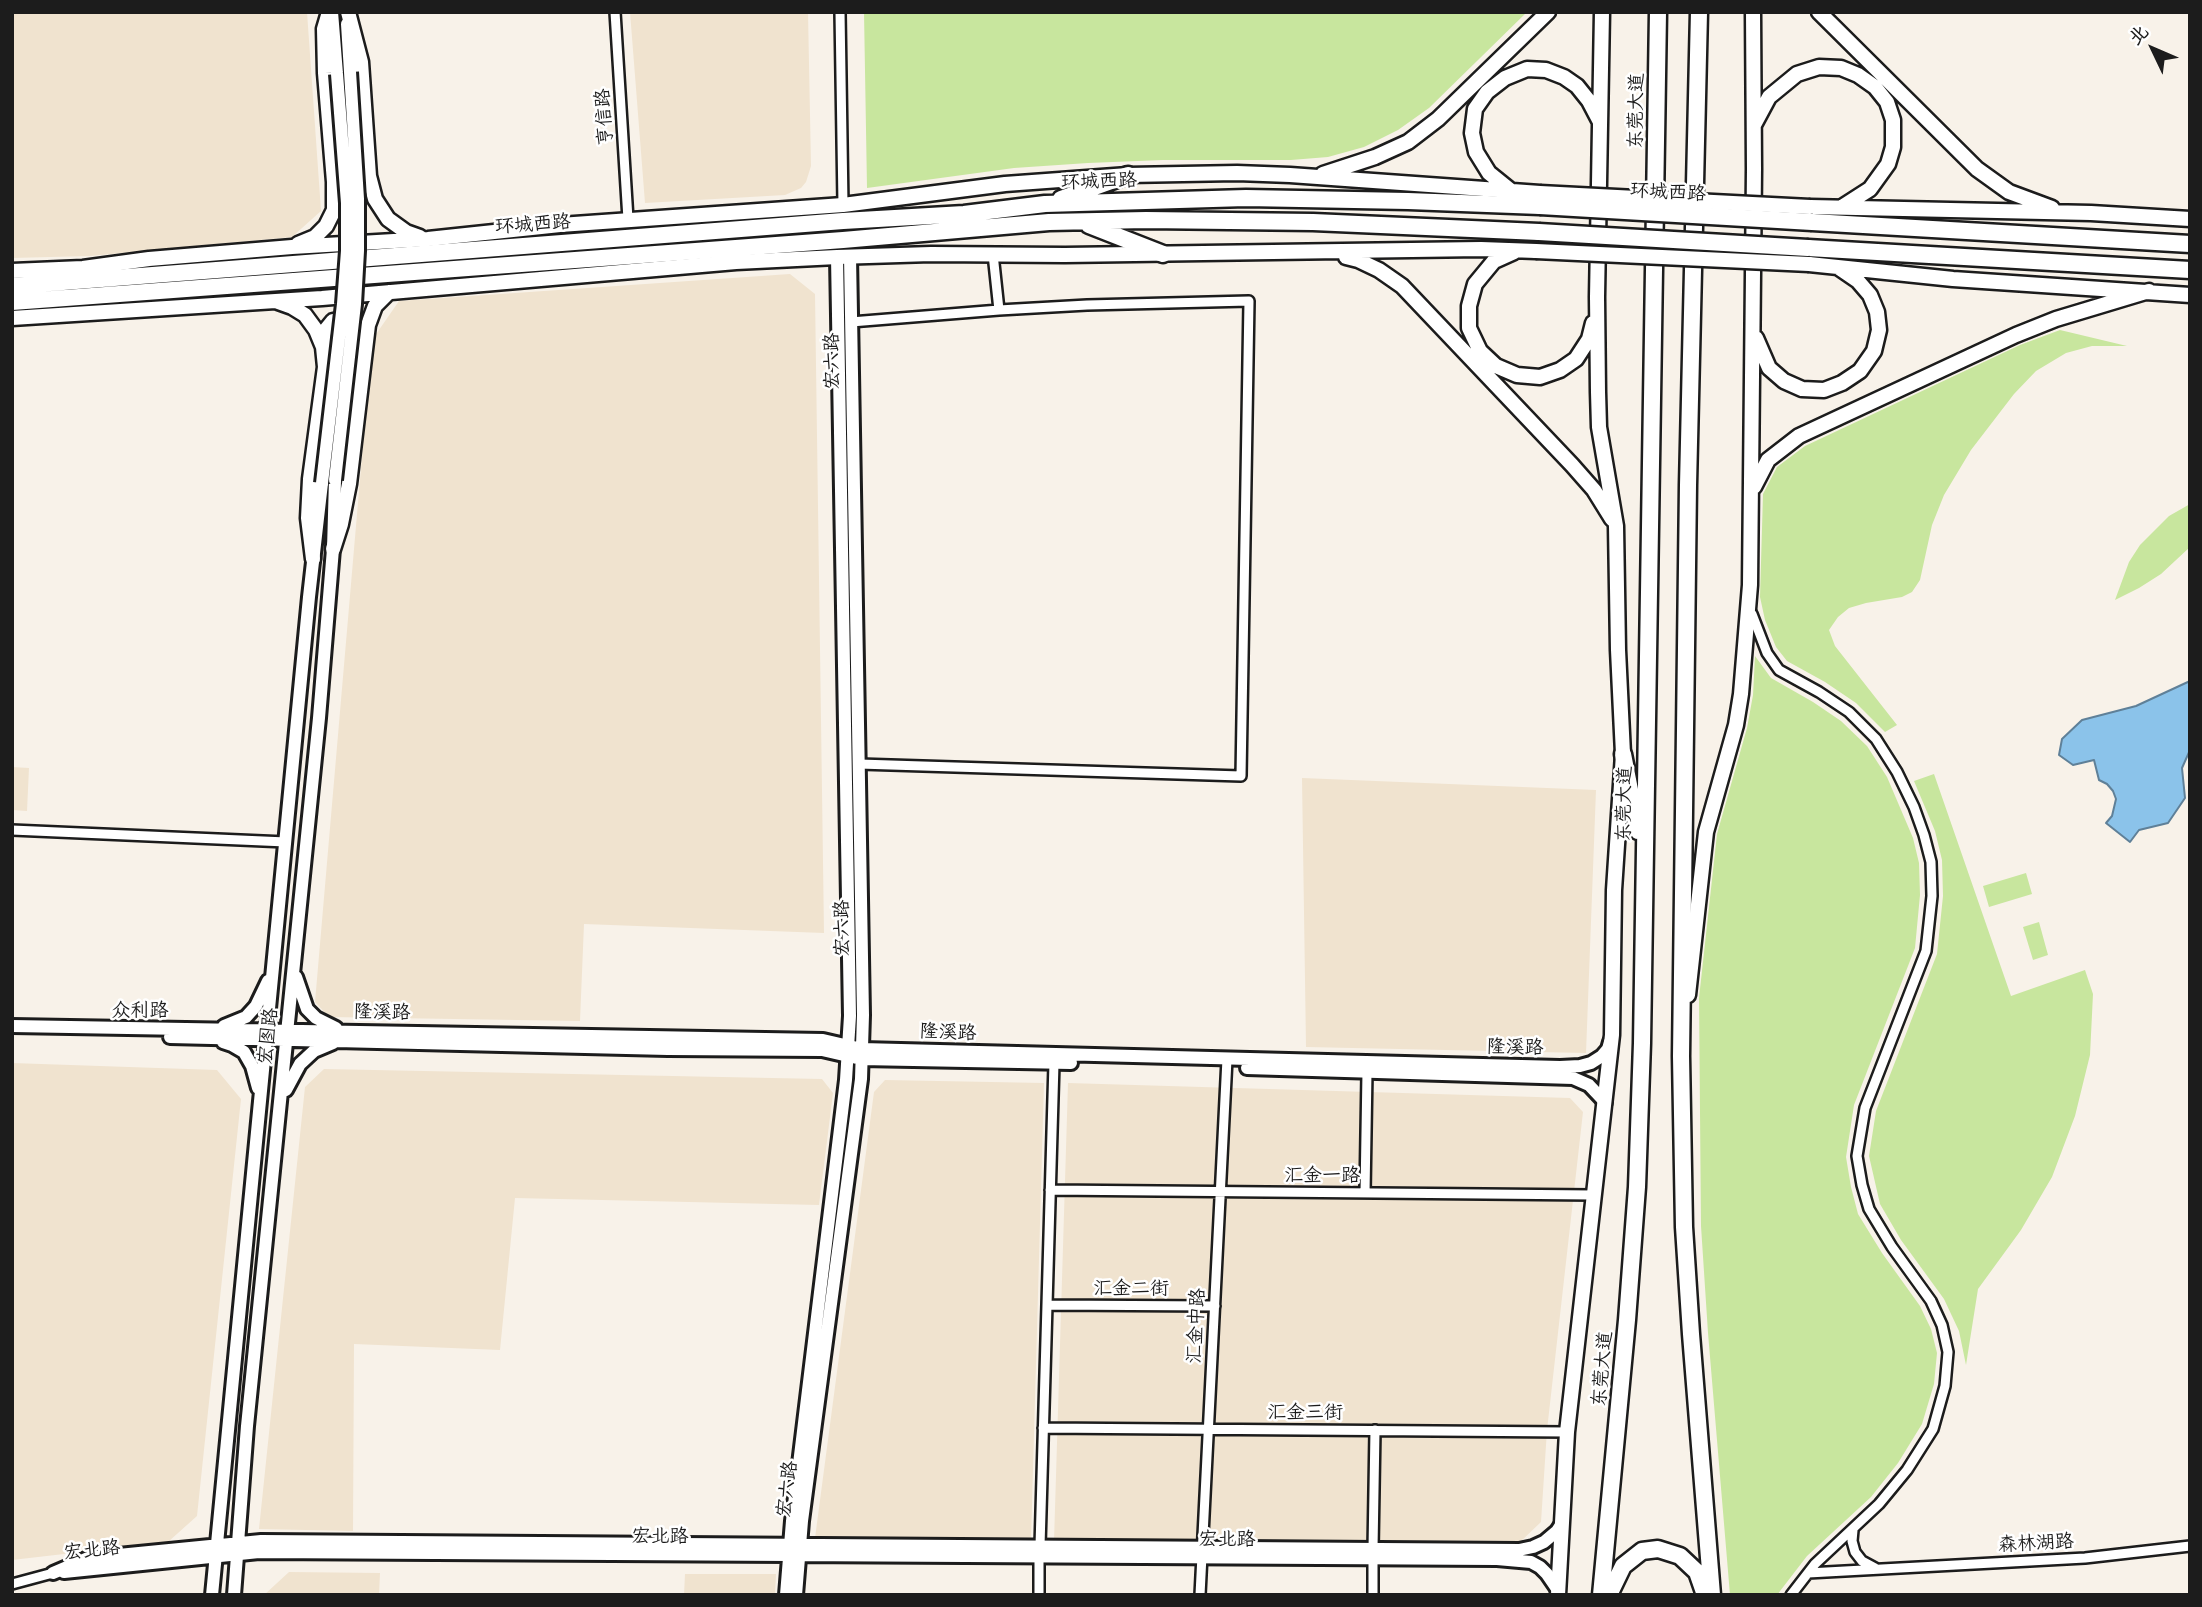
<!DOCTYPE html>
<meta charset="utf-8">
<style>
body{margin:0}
#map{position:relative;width:2202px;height:1607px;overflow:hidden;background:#f8f2e9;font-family:Mali,"LXGW WenKai TC",sans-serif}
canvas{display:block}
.frame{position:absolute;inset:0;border:14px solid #1c1c1c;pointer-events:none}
.north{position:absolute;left:2118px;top:14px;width:70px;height:70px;-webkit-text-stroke:5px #fff;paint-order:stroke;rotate:314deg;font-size:19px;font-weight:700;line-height:28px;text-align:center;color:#1c1c1c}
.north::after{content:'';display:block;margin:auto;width:24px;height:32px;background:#1c1c1c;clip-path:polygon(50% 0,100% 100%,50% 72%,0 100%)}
</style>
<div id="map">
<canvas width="2202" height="1607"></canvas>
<div class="frame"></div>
<div class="north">北</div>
</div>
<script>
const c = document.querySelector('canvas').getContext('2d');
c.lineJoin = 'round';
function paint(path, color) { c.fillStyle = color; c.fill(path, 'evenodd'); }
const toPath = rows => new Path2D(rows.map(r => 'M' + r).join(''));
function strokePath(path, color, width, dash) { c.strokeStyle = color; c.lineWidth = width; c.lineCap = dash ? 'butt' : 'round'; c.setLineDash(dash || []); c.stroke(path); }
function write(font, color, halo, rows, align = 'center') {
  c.font = font + ' Mali,"LXGW WenKai TC",sans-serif'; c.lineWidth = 5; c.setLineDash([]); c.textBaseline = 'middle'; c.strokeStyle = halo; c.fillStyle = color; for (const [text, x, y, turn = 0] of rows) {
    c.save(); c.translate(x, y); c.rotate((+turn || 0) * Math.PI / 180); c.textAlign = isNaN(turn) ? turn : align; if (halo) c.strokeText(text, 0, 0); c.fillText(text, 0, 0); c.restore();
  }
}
paint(toPath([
 [12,12,307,12,321,211,292,237,90,256,12,258],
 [630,12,808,12,811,166,806,182,801,188,785,195,645,203],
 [790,274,815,294,824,933,584,924,580,1021,329,1017,315,1002,372,340,399,301],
 [12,767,29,768,27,811,12,810],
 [1302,778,1596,790,1586,1053,1306,1047],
 [12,1063,217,1070,241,1099,197,1516,168,1542,12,1560],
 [324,1069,822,1079,833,1093,819,1205,515,1198,500,1350,354,1344,353,1531,259,1529,305,1087],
 [885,1080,1044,1083,1031,1540,815,1538,874,1092],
 [1068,1083,1570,1098,1583,1112,1547,1430,1541,1522,1518,1544,1054,1541],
 [289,1572,380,1573,379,1595,264,1595],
 [685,1574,776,1574,775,1595,684,1595]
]), '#f0e3cf');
paint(toPath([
 [864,12,1527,12,1429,108,1398,130,1364,147,1328,157,1291,160,1163,160,1088,163,1014,168,867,188],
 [2060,330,2127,346,2092,346,2066,353,2036,371,2014,394,1971,450,1944,495,1932,525,1920,580,1912,592,1902,597,1866,603,1849,608,1838,617,1829,630,1835,646,1897,725,1885,732,1856,703,1825,682,1787,661,1776,647,1765,620,1760,597,1763,494,1777,467,1805,446,2020,345],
 [2190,504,2190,547,2161,574,2139,588,2115,600,2129,562,2140,545,2169,516],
 [1755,656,1771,678,1813,702,1841,721,1867,746,1887,777,1913,838,1919,863,1920,895,1915,948,1854,1105,1846,1157,1851,1187,1858,1214,1882,1253,1920,1306,1931,1329,1937,1353,1934,1384,1922,1424,1898,1463,1871,1497,1807,1556,1777,1595,1730,1595,1708,1333,1701,1226,1699,998,1717,834,1747,728,1753,695],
 [1934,774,2011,996,2085,970,2093,994,2090,1055,2075,1116,2052,1177,2021,1230,1978,1289,1966,1365,1959,1331,1944,1299,1901,1240,1880,1204,1869,1156,1876,1111,1937,954,1943,896,1942,860,1935,831,1914,781],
 [2026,873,2032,894,1989,907,1983,886],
 [2039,922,2048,955,2033,960,2023,927]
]), '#c8e69e');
const water = toPath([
 [2190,681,2190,750,2182,768,2185,798,2168,823,2139,830,2130,842,2106,823,2112,816,2116,799,2113,791,2107,784,2099,780,2094,760,2073,765,2059,755,2062,739,2082,720,2136,706,2190,681]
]);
paint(water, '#8bc3ea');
strokePath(water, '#5f8098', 2);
const street = toPath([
 [615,12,628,219],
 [840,12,843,205],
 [993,254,999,310],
 [851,322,999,310,1087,305,1249,301,1241,776,859,764],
 [1752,614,1767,653,1779,670,1819,692,1849,712,1876,739,1897,772,1914,807,1924,835,1931,862,1932,896,1926,951,1865,1108,1857,1156,1862,1185,1869,1209,1892,1247,1931,1301,1942,1325,1948,1352,1945,1386,1933,1429,1907,1470,1879,1504,1815,1564,1791,1595],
 [12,830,286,842],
 [1050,1190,1593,1195],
 [1365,1193,1367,1072],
 [1047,1305,1215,1306],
 [1043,1428,1567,1432],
 [1853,1530,1852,1541,1855,1552,1862,1561,1875,1568],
 [1040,1546,1054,1063],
 [1373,1549,1375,1430],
 [1808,1573,2085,1558,2190,1546],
 [12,1584,53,1573],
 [1039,1595,1039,1557],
 [1200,1595,1227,1059],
 [1373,1595,1373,1558]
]);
const secondary = toPath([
 [332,12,337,74],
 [347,24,350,72],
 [296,977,307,1009,316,1018,336,1028],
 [12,1026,823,1040,862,1049,1560,1067,1580,1066,1591,1063,1602,1056,1608,1049,1610,1042],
 [224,1026,246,1017,256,1006,268,981],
 [170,1037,668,1049,822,1050,861,1059,1071,1063],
 [223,1042,232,1045,244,1052,252,1066,258,1088],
 [1247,1068,1573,1078,1589,1085,1605,1102],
 [286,1090,300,1064,314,1051,333,1043],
 [64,1572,259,1552,1497,1559,1531,1562,1540,1567,1547,1574,1558,1590],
 [53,1573,88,1558,261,1541,1519,1550,1533,1547,1544,1542,1557,1531,1561,1525],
 [212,1595,309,597,322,483],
 [234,1595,247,1426,319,718,333,549,335,480],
 [786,1595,792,1521,846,1080,850,1016,837,257],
 [796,1595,802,1521,861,1079,863,1015,850,256]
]);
const primary = toPath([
 [348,12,361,62,369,176,375,199,388,219,406,232,420,237],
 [1819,12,1977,169,2009,192,2052,208],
 [1754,125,1769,97,1797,74,1819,67,1841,68,1858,75,1875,87,1887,102,1893,120,1893,147,1888,164,1870,189,1842,207],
 [1323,174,1375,157,1408,142,1438,119,1548,12],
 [1510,190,1489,173,1476,152,1472,133,1475,109,1487,92,1505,78,1527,69,1546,70,1564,77,1577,86,1589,101,1600,122],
 [1810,207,2091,213,2190,219],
 [298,244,315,237,326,226,334,210,334,182,325,73,324,29,329,12],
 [1514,252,1494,261,1475,284,1469,306,1469,328,1480,351,1496,366,1517,375,1540,377,1560,370,1576,359,1589,339,1593,323],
 [1346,257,1358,260,1379,270,1402,286,1572,465,1594,490,1612,519],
 [1809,264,1953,279,2190,295],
 [12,271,83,268,149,259,292,247,428,239,560,225,843,205,1005,184,1128,175,1237,173,1290,175,1540,193],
 [278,302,292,307,305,315,316,330,323,347,325,367,310,479,308,518,313,559],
 [12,318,322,298,736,262,837,257,931,254,1065,255,1481,249,1536,251],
 [1756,338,1769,368,1784,381,1802,389,1824,390,1842,383,1860,371,1874,351,1879,330,1877,312,1870,295,1858,281,1839,268],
 [323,347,324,332,333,321,346,320,353,323],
 [1754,487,1768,460,1799,436,2016,335,2056,319,2149,291],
 [333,549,341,524,349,484,368,325,375,306,389,292],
 [1688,995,1706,832,1736,725,1741,694,1750,585,1754,169,1753,12],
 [1558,1595,1567,1432,1612,1035,1614,890,1623,754,1618,650,1616,526,1599,427,1598,392,1597,297,1602,12]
]);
const highway = toPath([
 [1699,12,1688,485,1681,1056,1684,1227,1691,1334,1712,1595],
 [1061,199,1128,175],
 [1812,222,2190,244],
 [1089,225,1163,254],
 [1808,248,2190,270],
 [12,286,843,221,964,214,1045,204,1246,198,1408,201,1540,206],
 [12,302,843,240,1049,222,1146,220,1313,222,1539,232],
 [1623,754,1638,831],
 [1601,1595,1627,1320,1637,1187,1642,1043,1658,12],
 [1609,1595,1623,1566,1642,1551,1658,1549,1680,1556,1697,1572,1705,1595]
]);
strokePath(street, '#1c1c1c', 14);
strokePath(secondary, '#1c1c1c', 18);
strokePath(primary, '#1c1c1c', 19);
strokePath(highway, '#1c1c1c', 21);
strokePath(street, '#fff', 9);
strokePath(secondary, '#fff', 12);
strokePath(primary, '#fff', 14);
strokePath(highway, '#fff', 16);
const secondaryBridge = toPath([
 [335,480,355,304,358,251,358,199,350,72],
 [322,483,343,304,347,251,347,203,337,74]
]);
const primaryBridge = toPath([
 [1540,193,1810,207],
 [1536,251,1809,264]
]);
const highwayBridge = toPath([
 [1540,206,1812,222],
 [1539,232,1808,248]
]);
strokePath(secondaryBridge, '#1c1c1c', 18, []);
strokePath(primaryBridge, '#1c1c1c', 19, []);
strokePath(highwayBridge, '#1c1c1c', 21, []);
strokePath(secondaryBridge, '#fff', 12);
strokePath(primaryBridge, '#fff', 14);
strokePath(highwayBridge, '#fff', 16);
write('19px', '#1c1c1c', '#fff', [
 ["东莞大道",1636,111,-89],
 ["亨信路",604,117,-94],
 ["环城西路",1099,181,-2],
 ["环城西路",1668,192,3],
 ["环城西路",533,224,-4],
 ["宏六路",832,361,-91],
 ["东莞大道",1624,804,-89],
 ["宏六路",842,928,-91],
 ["众利路",140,1010],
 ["隆溪路",382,1012,1],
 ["隆溪路",948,1032,2],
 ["宏图路",268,1036,-84],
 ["隆溪路",1515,1047,1],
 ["汇金一路",1322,1175],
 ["汇金二街",1131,1288],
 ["汇金中路",1196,1326,-87],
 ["东莞大道",1602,1369,-85],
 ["汇金三街",1305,1412],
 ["宏六路",787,1489,-83],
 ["宏北路",660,1536],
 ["宏北路",1227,1539],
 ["森林湖路",2036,1543,-3],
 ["宏北路",92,1550,-6]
]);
</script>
